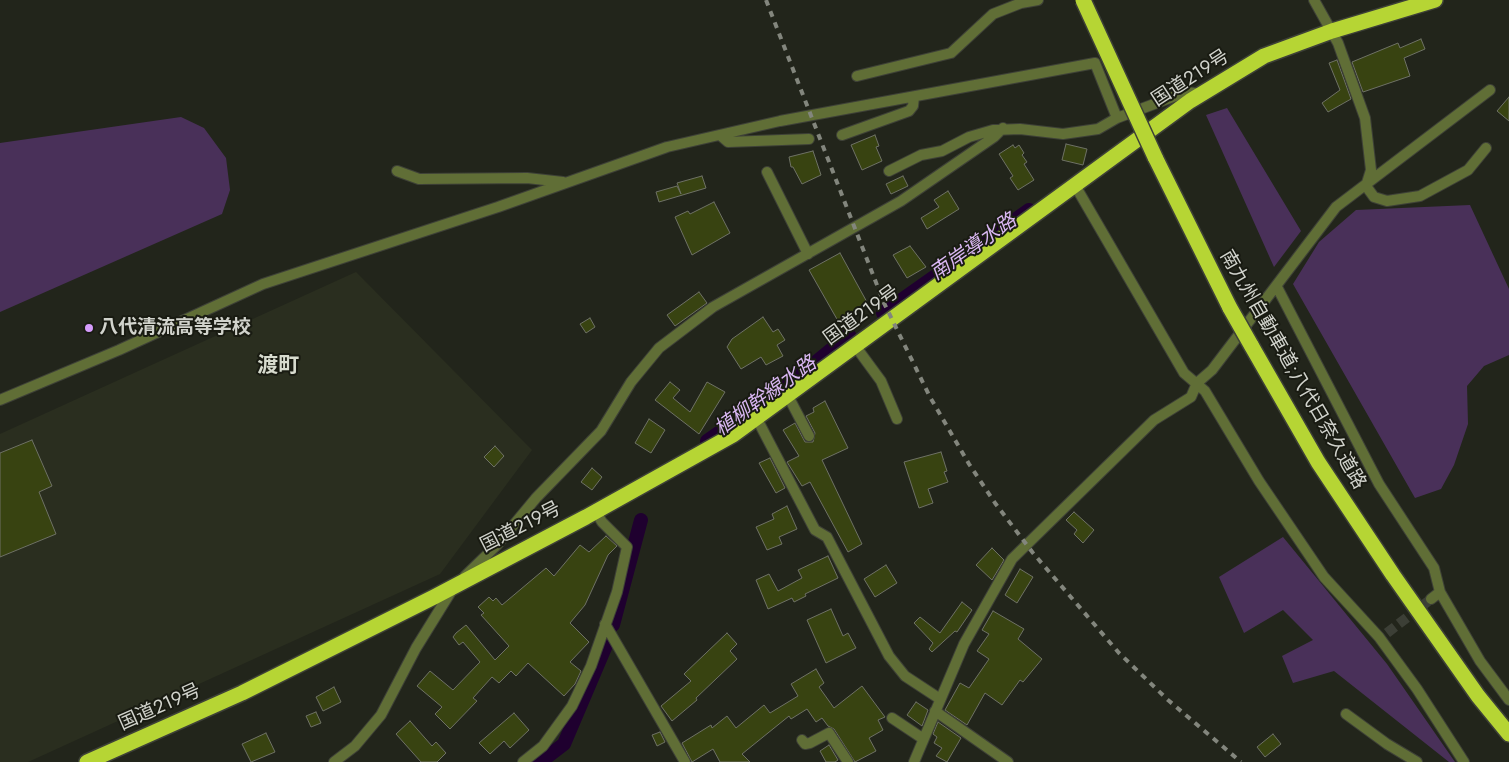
<!DOCTYPE html>
<meta charset="utf-8">
<style>
body{margin:0}
canvas{display:block;background:#22251b}
</style>
<canvas width="1509" height="762"></canvas>
<script>
const c = document.querySelector('canvas').getContext('2d');
c.lineJoin = 'round';
function paint(path, color) { c.fillStyle = color; c.fill(path, 'evenodd'); }
const toPath = rows => new Path2D(rows.map(r => 'M' + r).join(''));
function strokePath(path, color, width, dash) { c.strokeStyle = color; c.lineWidth = width; c.lineCap = dash ? 'butt' : 'round'; c.setLineDash(dash || []); c.stroke(path); }
function write(font, color, halo, rows, align = 'center') {
  c.font = font + ' Jost,"Noto Sans JP",sans-serif'; c.lineWidth = 4; c.setLineDash([]); c.textBaseline = 'middle'; c.strokeStyle = halo; c.fillStyle = color; for (const [text, x, y, turn = 0] of rows) {
    c.save(); c.translate(x, y); c.rotate((+turn || 0) * Math.PI / 180); c.textAlign = isNaN(turn) ? turn : align; if (halo) c.strokeText(text, 0, 0); c.fillText(text, 0, 0); c.restore();
  }
}
paint(toPath([
 [356,272,532,450,440,574,28,762,0,762,0,434]
]), '#2a2e1f');
paint(toPath([
 [1227,108,1301,231,1274,267,1206,115],
 [181,117,204,128,226,158,230,190,222,214,0,312,0,143],
 [1470,205,1509,289,1509,355,1484,366,1467,386,1468,424,1454,465,1441,489,1415,498,1293,284,1319,242,1356,210],
 [1283,537,1387,664,1455,762,1449,762,1334,671,1293,683,1282,656,1313,640,1283,610,1244,633,1219,577]
]), '#493059');
strokePath(toPath([
 [883,313,1029,210],
 [707,441,793,381,849,335],
 [613,625,641,520],
 [533,762,543,760,564,744,607,643]
]), '#1f002f', 14);
const building = toPath([
 [1421,39,1425,49,1404,58,1410,76,1363,92,1352,62,1398,43,1400,48,1421,39],
 [1337,60,1351,99,1328,112,1322,103,1340,90,1329,63,1337,60],
 [1509,97,1509,121,1497,111,1509,97],
 [875,135,879,146,876,147,882,161,862,170,851,145,875,135],
 [1066,144,1087,149,1083,165,1062,160,1066,144],
 [1013,145,1015,148,1019,145,1024,153,1022,155,1027,162,1024,164,1034,180,1018,190,1010,178,1013,176,999,154,1013,145],
 [813,151,821,175,802,184,793,167,791,167,789,157,813,151],
 [702,176,706,188,659,202,656,192,677,186,681,194,677,183,702,176],
 [903,176,908,186,891,194,886,184,903,176],
 [948,191,959,209,927,229,921,218,939,207,934,200,948,191],
 [714,202,730,233,692,255,675,217,688,211,690,214,714,202],
 [910,246,926,267,907,278,893,255,910,246],
 [840,253,868,304,838,321,809,270,840,253],
 [699,292,707,303,675,326,667,315,699,292],
 [763,317,773,332,778,329,785,340,777,345,783,356,766,365,761,357,741,369,727,347,732,339,763,317],
 [590,318,595,327,586,333,580,324,590,318],
 [670,382,680,390,673,398,690,412,707,382,725,392,699,434,655,400,670,382],
 [825,401,848,448,822,460,862,544,848,552,810,482,802,486,787,462,799,456,783,430,795,423,805,442,813,442,815,433,806,416,814,412,813,408,825,401],
 [649,419,665,430,651,453,635,443,649,419],
 [32,440,52,486,39,492,56,534,0,557,0,453,32,440],
 [495,446,504,456,494,467,484,457,495,446],
 [941,452,947,471,944,472,948,482,928,489,933,503,919,508,904,462,941,452],
 [770,458,785,488,776,493,759,463,770,458],
 [592,468,602,477,592,490,581,482,592,468],
 [787,506,797,529,779,537,782,544,767,550,756,527,774,519,772,514,787,506],
 [1074,512,1094,530,1083,543,1074,534,1077,530,1066,520,1074,512],
 [606,536,617,546,608,555,585,605,570,623,589,642,570,662,581,671,575,684,564,696,528,663,516,676,511,671,499,683,492,677,473,698,477,701,450,729,435,714,442,707,417,686,430,671,453,690,480,662,463,642,459,645,453,637,456,633,466,625,495,660,509,646,481,615,484,613,478,607,489,597,493,601,496,598,502,605,546,568,554,576,580,545,589,552,606,536],
 [992,548,1004,560,992,580,976,565,992,548],
 [828,556,838,578,805,594,806,596,794,602,792,598,768,609,756,580,769,574,778,591,802,578,798,570,828,556],
 [886,565,897,583,875,597,864,579,886,565],
 [1020,569,1033,577,1017,603,1005,595,1020,569],
 [962,602,972,610,957,632,955,631,932,652,929,649,933,643,914,623,920,617,940,633,962,602],
 [831,609,843,636,848,633,856,648,826,663,807,620,831,609],
 [993,611,1024,629,1018,639,1042,659,1023,682,1020,680,1002,705,985,693,967,725,945,710,960,683,969,688,989,659,977,651,989,634,982,630,993,611],
 [727,633,737,644,730,651,737,659,696,698,697,700,672,721,661,706,691,681,684,674,727,633],
 [816,669,824,683,819,687,834,708,862,686,885,717,878,720,883,730,869,738,876,751,855,762,834,729,828,726,822,718,816,722,807,709,791,719,789,716,742,754,750,762,720,762,713,749,692,762,682,743,711,725,712,728,727,716,736,728,764,705,770,713,798,696,791,684,816,669],
 [334,687,341,702,323,711,316,697,334,687],
 [916,702,928,710,922,726,907,715,916,702],
 [316,712,321,723,311,727,306,716,316,712],
 [514,713,529,730,510,748,504,741,490,754,479,743,514,713],
 [410,721,432,746,436,742,446,753,437,762,421,762,396,734,410,721],
 [938,722,961,738,947,762,936,756,942,748,934,743,937,737,933,734,938,722],
 [660,732,665,742,657,746,652,735,660,732],
 [266,733,275,752,251,762,242,744,266,733],
 [1273,734,1281,744,1265,757,1257,747,1273,734],
 [829,745,838,760,835,762,826,762,820,751,829,745]
]);
paint(building, '#384311');
strokePath(building, '#6e7165', 1);
strokePath(toPath([
 [1387,633,1431,599]
]), '#3c3f36', 10, [10, 5]);
const street = toPath([
 [1314,0,1338,43,1365,118,1371,170,1366,186],
 [857,76,951,53,993,14,1021,3,1038,0],
 [720,135,728,142,809,139],
 [842,135,909,111,913,106,914,97],
 [397,171,419,179,527,178,563,182],
 [889,171,921,155,942,151,969,137,993,130,1020,129,1063,134,1098,129,1117,118,1186,92,1202,94],
 [767,172,808,254],
 [1366,186,1374,197,1387,201,1420,196,1468,170,1486,148],
 [1076,187,1184,373,1205,391,1259,481,1324,577,1379,637,1417,689,1464,762],
 [1277,287,1379,484,1434,568,1440,592,1480,661,1509,700],
 [856,347,881,381,897,419],
 [787,394,809,436],
 [0,400,119,350,263,284,498,207,667,147,780,121,1095,63,1117,118],
 [756,417,815,530,827,537,889,656,905,676,940,699],
 [465,576,497,545,536,498,601,431,631,382,659,348,713,307,901,201,994,137,1003,128],
 [1431,599,1440,592],
 [605,624,685,762],
 [935,711,1008,762],
 [1346,714,1387,744,1417,762],
 [892,718,922,738],
 [802,740,805,744,810,743,829,733,848,762],
 [334,762,355,746,381,715,416,648,455,585],
 [523,762,543,746,572,706,591,666,617,592,627,547,602,522,596,512],
 [914,762,964,644,1012,559,1154,420,1191,397,1197,383,1212,370,1336,207,1490,90]
]);
const highway = toPath([
 [1155,157,1230,308],
 [1251,345,1318,462,1393,575,1478,696,1509,734],
 [87,762,242,693,434,597,586,517,733,435,1190,101,1264,56,1332,31,1435,0]
]);
strokePath(street, '#3e4137', 12);
strokePath(highway, '#3e4137', 18);
strokePath(street, '#606e36', 10);
strokePath(highway, '#b6d534', 15);
strokePath(toPath([
 [766,0,884,303,930,397,969,464,995,503,1033,553,1119,653,1168,700,1241,762]
]), '#83867d', 4, [6, 6]);
const highwayBridge = toPath([
 [1083,0,1155,157],
 [1230,308,1251,345]
]);
strokePath(highwayBridge, '#3e4137', 18, []);
strokePath(highwayBridge, '#b6d534', 15);
for (const [x, y, r, color] of [
 [89,328,5,"#d59cfb"]
]) { const dot = new Path2D(); dot.arc(x, y, r, 0, 2 * Math.PI); c.fillStyle = color; c.fill(dot); strokePath(dot, '#191b12', 2); }
write('19px', '#d1d3cc', '#191b12', [
 ["国道219号",1191,79,-33],
 ["国道219号",862,316,-36],
 ["南九州自動車道;八代日奈久道路",1292,370,60],
 ["国道219号",521,528,-27],
 ["国道219号",160,708,-24]
]);
write('bold 19px', '#d1d3cc', '#191b12', [
 ["八代清流高等学校",99,328]
], 'left');
write('italic 20px', '#d9b7f2', '#191b12', [
 ["南岸導水路",974,248,-35],
 ["植柳幹線水路",766,397,-36]
]);
write('bold 21px', '#d7dbce', '#191b12', [
 ["渡町",278,367]
]);
</script>
